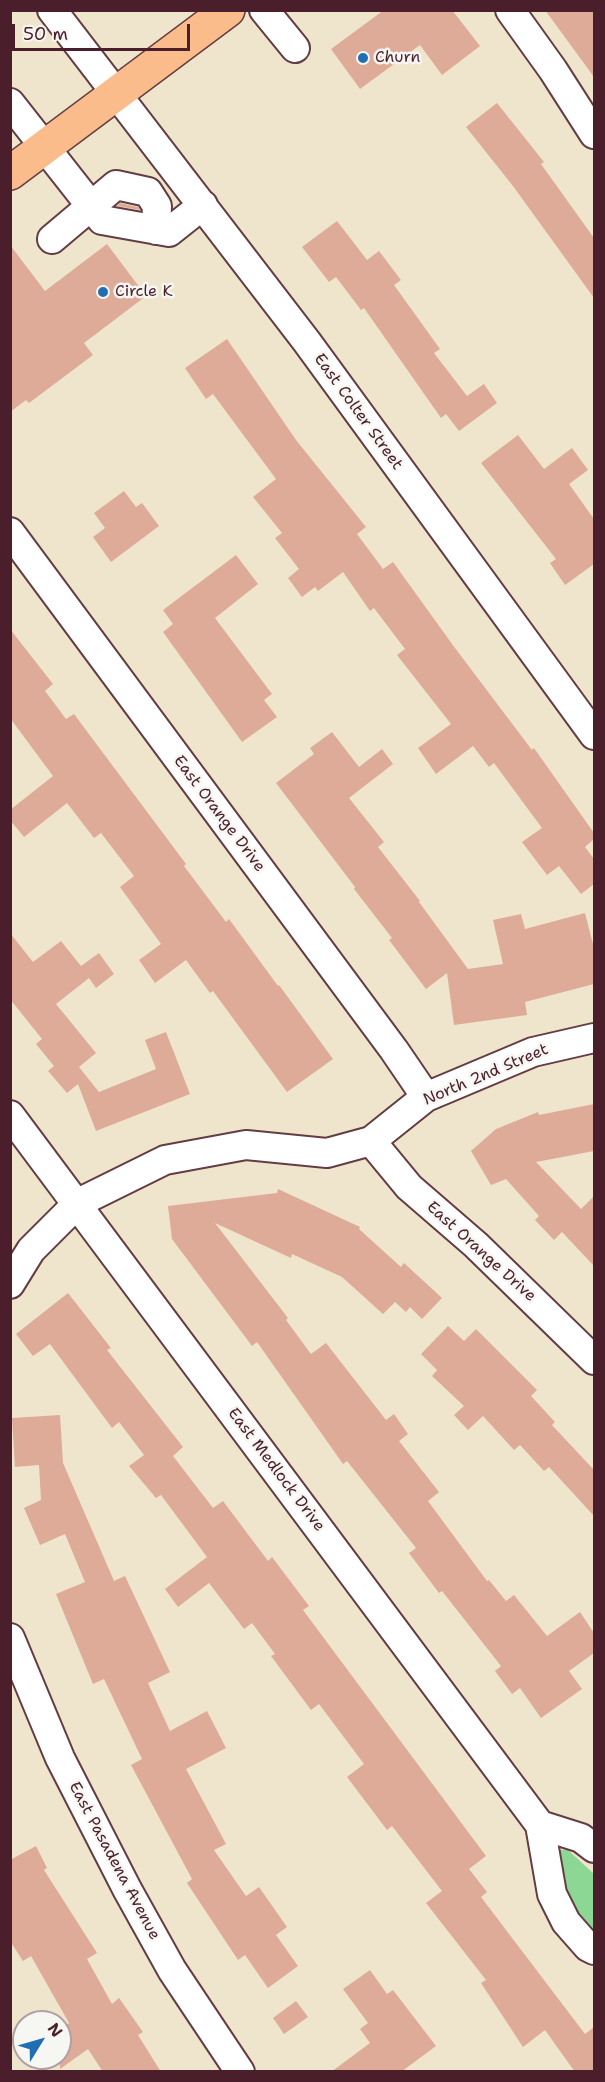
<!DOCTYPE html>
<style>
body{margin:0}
#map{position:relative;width:605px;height:2082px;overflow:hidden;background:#efe5cc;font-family:"Shantell Sans",sans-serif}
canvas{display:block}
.frame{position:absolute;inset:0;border:12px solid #4a1f2b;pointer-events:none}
.north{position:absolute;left:12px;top:2010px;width:60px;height:60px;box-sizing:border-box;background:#f6f6f2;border:2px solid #b1a0a2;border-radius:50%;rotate:53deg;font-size:16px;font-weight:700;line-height:24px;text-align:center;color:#4a1f2b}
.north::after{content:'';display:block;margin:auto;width:21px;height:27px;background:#1f6fb2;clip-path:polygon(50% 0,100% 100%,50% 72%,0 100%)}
.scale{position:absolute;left:12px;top:24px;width:178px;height:27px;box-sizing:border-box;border:3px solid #4a1f2b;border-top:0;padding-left:8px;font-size:18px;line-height:21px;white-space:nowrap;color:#4a1f2b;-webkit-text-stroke:4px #f6f6f2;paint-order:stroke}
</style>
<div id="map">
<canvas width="605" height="2082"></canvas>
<div class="frame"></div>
<div class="north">N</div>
<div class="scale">50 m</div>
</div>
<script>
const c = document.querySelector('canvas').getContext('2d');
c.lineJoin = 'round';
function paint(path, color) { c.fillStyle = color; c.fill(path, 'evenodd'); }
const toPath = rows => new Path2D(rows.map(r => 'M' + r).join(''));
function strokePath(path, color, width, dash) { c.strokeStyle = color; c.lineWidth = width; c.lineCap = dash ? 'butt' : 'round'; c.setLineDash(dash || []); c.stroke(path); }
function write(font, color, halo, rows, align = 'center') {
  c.font = font + ' "Shantell Sans",sans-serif'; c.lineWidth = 5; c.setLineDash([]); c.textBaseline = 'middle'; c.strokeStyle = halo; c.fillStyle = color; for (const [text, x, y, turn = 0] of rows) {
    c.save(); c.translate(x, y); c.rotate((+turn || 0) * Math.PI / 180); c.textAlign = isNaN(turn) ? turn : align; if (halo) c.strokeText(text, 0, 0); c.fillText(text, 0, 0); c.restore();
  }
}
paint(toPath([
 [559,1850,568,1850,594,1874,594,1933,563,1892,554,1854]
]), '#8cd794');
paint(toPath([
 [384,10,452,10,480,46,442,75,420,45,360,89,331,49],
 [545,10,594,10,594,77,564,36],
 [497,103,544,162,541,164,594,238,594,298,513,186,466,127],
 [120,203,138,207,140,210,117,206],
 [337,221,367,260,379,251,401,280,394,285,440,349,434,353,467,396,484,384,497,403,459,431,446,414,441,418,364,308,361,310,336,277,329,282,302,247],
 [107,244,146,296,84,343,93,355,29,403,26,400,10,412,10,245,45,291],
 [227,339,296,440,366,527,357,534,383,569,393,562,455,648,532,750,534,748,594,833,594,839,585,847,594,859,594,884,581,894,559,866,547,875,522,842,542,828,494,763,489,767,473,746,436,774,418,748,451,724,397,655,405,649,374,608,370,611,343,572,318,591,315,587,302,597,288,578,299,569,275,538,282,533,253,497,276,479,213,394,206,399,185,368],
 [518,435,544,469,572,448,588,470,569,484,594,519,594,564,565,585,550,563,556,559,481,463],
 [124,491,136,507,142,503,159,526,111,562,93,537,105,528,94,513],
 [236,555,258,584,215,618,272,694,264,700,277,717,242,742,163,632,173,624,163,610],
 [10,629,53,684,45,691,66,719,74,714,186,864,184,866,226,922,229,919,278,986,279,985,333,1059,287,1092,213,991,210,993,186,960,155,983,139,960,161,944,120,887,134,876,101,833,94,838,67,803,24,837,10,820,10,810,53,776,10,718],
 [332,732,359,767,382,749,393,764,349,798,384,842,378,847,420,901,419,902,468,969,503,964,493,920,521,914,525,929,585,913,594,948,594,984,525,1002,527,1015,454,1025,447,973,426,989,389,940,392,938,354,889,355,887,276,783,314,754,310,748],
 [10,933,33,962,61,941,81,966,99,953,114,974,96,988,89,978,56,1004,96,1053,79,1067,99,1092,156,1069,145,1040,166,1032,190,1094,96,1131,78,1084,67,1093,48,1071,54,1066,36,1044,42,1039,10,999],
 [594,1104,594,1151,536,1162,581,1209,594,1196,594,1266,562,1232,554,1240,535,1220,539,1216,506,1179,491,1185,471,1151,496,1129,538,1112,539,1115],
 [278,1189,360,1227,359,1229,401,1267,404,1263,442,1298,422,1319,410,1307,406,1312,395,1302,383,1314,342,1277,292,1254,291,1258,215,1223,288,1318,286,1320,311,1354,326,1343,386,1420,394,1414,408,1434,399,1441,439,1492,428,1501,487,1581,489,1580,506,1601,514,1595,547,1636,580,1612,594,1633,594,1653,569,1671,582,1689,541,1718,520,1688,512,1694,495,1671,501,1666,442,1591,439,1593,409,1553,416,1548,347,1461,343,1464,257,1342,252,1346,172,1239,168,1206,277,1193],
 [68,1293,111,1348,107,1350,183,1447,173,1456,213,1508,223,1501,268,1561,272,1557,309,1606,303,1610,486,1856,469,1869,487,1892,481,1897,585,2034,594,2027,594,2072,575,2072,545,2030,523,2047,481,1983,486,1980,426,1903,442,1891,392,1826,387,1830,347,1777,364,1764,319,1704,311,1710,271,1656,275,1654,252,1623,244,1629,209,1583,178,1607,165,1589,207,1557,161,1495,156,1498,129,1466,144,1455,119,1422,112,1428,50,1344,33,1356,16,1334],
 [448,1326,464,1341,476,1329,537,1390,531,1396,555,1422,552,1425,594,1470,594,1516,549,1467,544,1471,520,1445,514,1450,483,1416,468,1430,454,1415,464,1406,432,1376,437,1370,421,1354],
 [60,1415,63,1463,114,1581,125,1576,170,1672,148,1683,170,1731,207,1711,226,1748,186,1769,226,1844,214,1850,246,1896,259,1887,287,1927,276,1935,298,1966,268,1988,245,1955,238,1960,187,1883,192,1879,131,1765,142,1759,104,1679,93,1684,56,1594,85,1582,65,1534,40,1545,24,1508,41,1500,39,1465,15,1467,12,1418],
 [36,1846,47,1868,44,1870,97,1953,87,1959,112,2004,119,1998,143,2032,138,2035,161,2072,103,2072,88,2049,60,2069,60,2029,69,2023,31,1956,23,1961,10,1941,10,1860],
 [370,1970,387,1994,393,1990,436,2046,401,2072,331,2072,370,2043,360,2029,368,2023,343,1989],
 [296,2001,308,2017,284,2034,273,2018]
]), '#deab99');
const minor = toPath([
 [52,10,307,342,594,735],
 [264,10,295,48],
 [510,10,553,70,594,134],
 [10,103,102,220,169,232,203,205],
 [52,239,116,185,148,192,157,206,156,230],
 [10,532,394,1050,426,1097],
 [10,1115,540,1825,552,1894,566,1922,588,1947,594,1950],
 [371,1141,409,1187,476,1245,594,1360],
 [10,1284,31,1250,78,1203,165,1160,246,1145,327,1153,371,1141,426,1097,533,1052,594,1038],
 [10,1638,60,1758,127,1889,172,1970,240,2072],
 [540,1825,581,1838,594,1848]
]);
const major = toPath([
 [10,173,228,10]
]);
strokePath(minor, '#633d43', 32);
strokePath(major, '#633d43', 36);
strokePath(minor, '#fff', 28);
strokePath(major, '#f9bc8a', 33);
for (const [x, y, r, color] of [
 [363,58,6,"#1f6fb2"],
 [103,292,6,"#1f6fb2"]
]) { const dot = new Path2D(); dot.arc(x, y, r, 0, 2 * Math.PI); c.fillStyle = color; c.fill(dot); strokePath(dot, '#f6f6f2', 2); }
write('16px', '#4a1f2b', '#f6f6f2', [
 ["Churn",375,58],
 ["Circle K",115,292]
], 'left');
write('16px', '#4a1f2b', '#f6f6f2', [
 ["East Colter Street",358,412,54],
 ["East Orange Drive",219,814,53],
 ["North 2nd Street",486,1075,-23],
 ["East Orange Drive",481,1252,42],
 ["East Medlock Drive",276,1470,53],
 ["East Pasadena Avenue",114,1861,62]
]);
</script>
